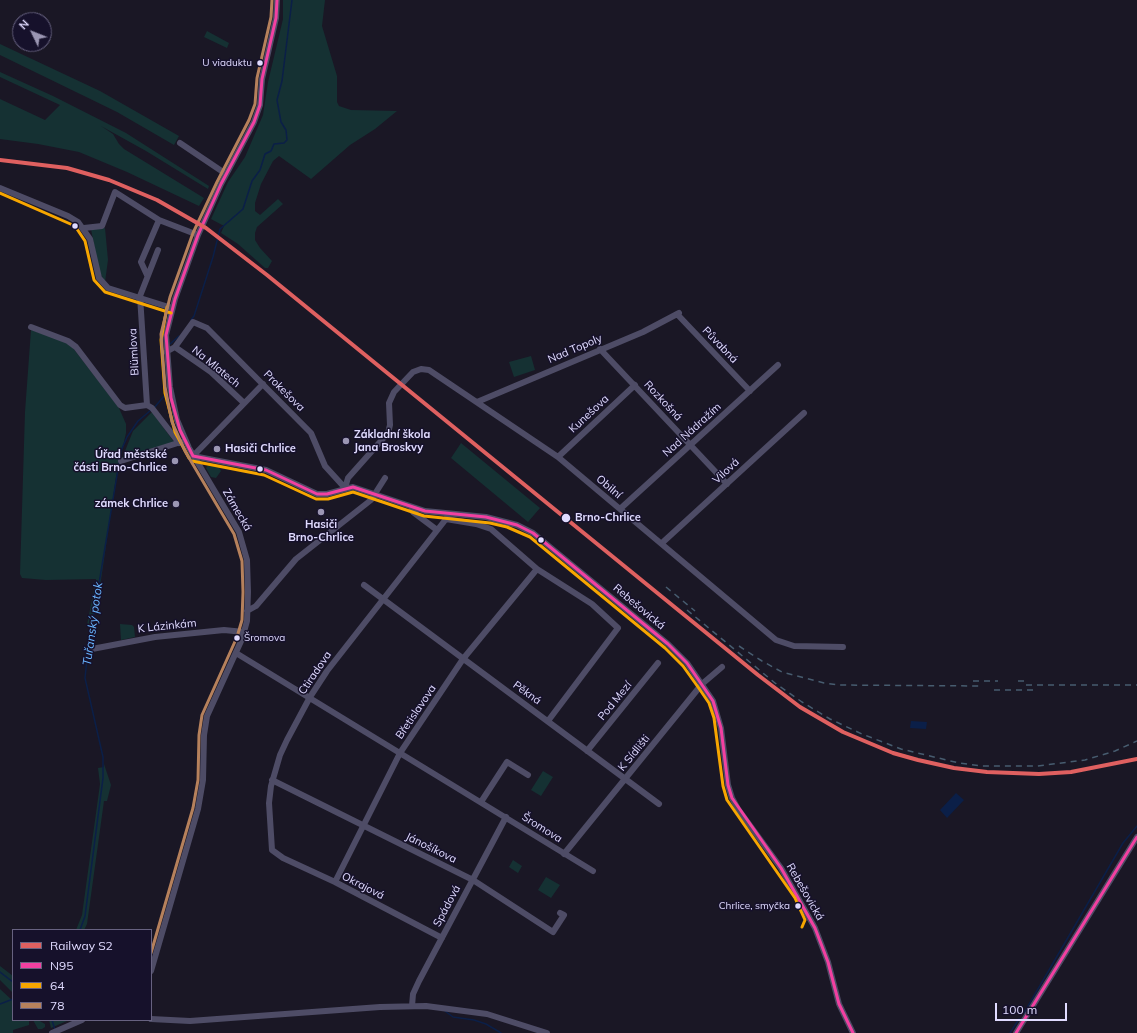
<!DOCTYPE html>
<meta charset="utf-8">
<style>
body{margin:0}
#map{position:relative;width:1137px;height:1033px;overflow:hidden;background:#1a1725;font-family:Mulish,sans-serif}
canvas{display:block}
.legend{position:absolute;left:12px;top:929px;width:140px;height:92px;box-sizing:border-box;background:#16112b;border:1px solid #676280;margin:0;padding:5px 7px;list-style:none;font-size:12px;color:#e0dbff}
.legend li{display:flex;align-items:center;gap:8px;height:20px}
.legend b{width:20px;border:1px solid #676280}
.north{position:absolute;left:12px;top:12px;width:40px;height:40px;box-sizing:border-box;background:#16112b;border:1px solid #676280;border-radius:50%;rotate:313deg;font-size:11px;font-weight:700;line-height:16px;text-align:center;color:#e0dbff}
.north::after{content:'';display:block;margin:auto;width:14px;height:18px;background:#9b96b3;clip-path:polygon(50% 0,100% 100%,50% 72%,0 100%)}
.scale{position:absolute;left:995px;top:1003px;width:72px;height:18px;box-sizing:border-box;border:2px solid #e0dbff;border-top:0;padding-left:5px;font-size:12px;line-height:14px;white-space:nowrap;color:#e0dbff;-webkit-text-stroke:3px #16112b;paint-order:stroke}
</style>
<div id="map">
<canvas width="1137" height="1033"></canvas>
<ul class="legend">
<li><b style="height:5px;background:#df6060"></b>Railway S2</li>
<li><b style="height:5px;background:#f240a1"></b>N95</li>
<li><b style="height:5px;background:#f7a600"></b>64</li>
<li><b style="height:5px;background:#b6815c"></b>78</li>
</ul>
<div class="north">N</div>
<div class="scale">100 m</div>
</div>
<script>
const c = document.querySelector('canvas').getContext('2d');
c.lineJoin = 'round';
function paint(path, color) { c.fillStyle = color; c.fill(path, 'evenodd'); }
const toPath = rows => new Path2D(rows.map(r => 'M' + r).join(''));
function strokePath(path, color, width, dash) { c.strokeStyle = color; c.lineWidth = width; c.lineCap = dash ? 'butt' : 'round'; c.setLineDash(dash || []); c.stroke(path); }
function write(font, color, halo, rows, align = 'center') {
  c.font = font + ' Mulish,sans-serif'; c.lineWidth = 3; c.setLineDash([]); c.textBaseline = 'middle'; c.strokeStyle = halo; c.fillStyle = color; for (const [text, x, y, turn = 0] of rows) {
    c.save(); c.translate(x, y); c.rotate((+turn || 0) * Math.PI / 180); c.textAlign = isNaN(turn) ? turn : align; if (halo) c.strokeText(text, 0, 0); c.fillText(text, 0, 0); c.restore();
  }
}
paint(toPath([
 [283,0,325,0,322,26,337,76,337,102,339,106,351,110,397,111,375,129,350,145,311,179,279,156,273,161,261,184,255,203,255,211,260,215,278,199,283,204,257,227,255,233,255,240,260,248,272,261,268,268,265,268,238,244,221,233,224,226,211,219,228,182,245,157,263,115,268,82,283,19],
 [207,31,229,43,227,48,204,37],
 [0,44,100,91,179,136,174,145,117,112,0,55],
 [0,72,53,96,126,133,209,186,208,189,146,151,101,126,113,134,119,144,124,149,204,198,199,206,127,172,79,152,38,144,0,139,0,99,45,120,60,105,0,77],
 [105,228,108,260,105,282,99,271,91,229],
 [31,330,65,341,73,348,119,408,126,424,126,433,116,477,101,580,92,625,87,625,96,579,46,580,22,578,20,574,25,412],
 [531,356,535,370,514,377,509,362],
 [152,412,174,442,121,461,133,431],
 [461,443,540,508,528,522,451,458],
 [208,465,219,467,221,471,216,478,211,477,206,468],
 [120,624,132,625,134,627,135,637,121,640],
 [104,764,111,785,107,801,104,801,87,924,84,930,76,930,82,915,100,784,98,768,104,767],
 [543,771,553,777,541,796,531,790],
 [513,860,522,866,518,873,509,867],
 [546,877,560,885,551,898,538,890],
 [0,966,13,976,13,993,0,980],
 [0,989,13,1001,13,1020,29,1020,29,1025,13,1030,13,1033,0,1033],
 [33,1020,38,1020,45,1024,45,1027,42,1029,38,1029],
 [49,1020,69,1020,51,1028]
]), '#153133');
paint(toPath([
 [911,721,927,722,926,729,910,728],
 [956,793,964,800,947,818,940,810]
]), '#0b1f48');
strokePath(toPath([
 [191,320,194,316,213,257,220,229,243,209,252,181,260,170,265,154,271,151,274,144,284,143,287,140,286,130,281,122,277,100,282,81,292,0],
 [170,344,179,336],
 [154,408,164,396,166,390,163,356],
 [80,930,85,916,103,778,103,757,85,678,88,650,121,451,127,437,138,421,151,410],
 [0,972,13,982],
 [0,1004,13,999],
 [445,1011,453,1017,474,1020,486,1024,501,1033],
 [1024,1013,1123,843,1137,826],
 [52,1020,55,1030],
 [1010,1033,1019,1019]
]), '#0b1f48', 1.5);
strokePath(toPath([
 [180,143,226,174],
 [0,188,68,216,78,222,90,239,99,278,108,288,172,308],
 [84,228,102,226,115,192,159,220,198,235],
 [147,275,141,262,159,220],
 [677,314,750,391],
 [31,327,68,341,76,347,120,405,125,408,147,405,152,408,179,443],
 [175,347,211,372,244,403],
 [600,349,727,484],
 [166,352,175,347,193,322,207,328,311,433,325,466,345,488],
 [477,402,643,332,679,313],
 [147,405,140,296,158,250],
 [193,456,266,470,317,494,327,494,353,487,425,511,486,517,517,525,533,533,668,644,687,663,713,701,721,728,728,785,732,798,738,809,781,868,815,928,828,962,839,1004,853,1033],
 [193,456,263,384],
 [558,457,635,385],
 [121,461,181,442],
 [345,488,348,478,388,433,390,425,389,403,394,392,413,372,421,369,429,370,558,457,776,640,794,646,843,647],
 [411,507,413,512,437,530],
 [620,509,778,365],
 [662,543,804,413],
 [364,585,659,804],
 [247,611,256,606,296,559,371,500,385,478],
 [92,649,155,637,224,630,244,632],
 [236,653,593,871],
 [587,751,658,663],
 [272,780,473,880,553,932,564,915,560,913],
 [481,802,507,762,528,775],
 [564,854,702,684,722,667],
 [335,882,400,753,463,659,537,569],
 [442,938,335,882,283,858,272,850,269,803,271,786,280,755,287,740,310,697,327,671,446,519,476,524,491,529,537,569,592,604,618,628,548,721],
 [151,971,198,809,203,780,204,735,207,716,242,639,247,621,248,592,247,560,239,532,189,448,177,420,170,387,166,335,175,299,198,235,221,184,254,122,260,105,262,79,276,18,277,0],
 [412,1006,413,994,419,981,506,817],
 [151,1019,190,1021,380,1007,426,1006,487,1014,547,1033],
 [52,1033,82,1020],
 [1016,1033,1137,837]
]), '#4e4c66', 6);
strokePath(toPath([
 [666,587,695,611],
 [687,610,775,683,802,702,830,719,862,734,901,749,959,763,982,766,1037,766,1085,760,1115,751,1137,741],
 [739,646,762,661,782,672,824,683,839,685,981,686],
 [973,681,998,681],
 [1018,681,1024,681],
 [1026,685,1137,685],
 [994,690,1034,690]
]), '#475c6f', 1.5, [6, 5]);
strokePath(toPath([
 [193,456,266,470,317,494,327,494,353,487,425,511,486,517,517,525,533,533,668,644,687,663,713,701,721,728,728,785,732,798,781,868,815,928,828,962,839,1004,853,1033],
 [193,456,180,430,171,398,166,335,175,299,198,235,221,184,254,122,260,105,262,79,276,18,277,0],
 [1016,1033,1137,837]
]), '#f240a1', 3);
strokePath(toPath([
 [0,193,75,226,85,241,94,280,105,292,171,313],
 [167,307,161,340,165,393,175,432,189,458],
 [192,461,264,475,316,499,328,499,353,492,424,516,490,523,507,527,530,537,665,648,683,666,698,687,709,703,714,718,723,786,727,800,795,898,805,920,802,927]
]), '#f7a600', 3);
strokePath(toPath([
 [151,953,193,808,198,780,199,735,202,715,237,637,242,620,243,592,242,561,234,534,185,451,172,422,165,387,161,334,170,297,193,233,217,182,249,120,255,104,257,78,271,17,272,0]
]), '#b6815c', 3);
strokePath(toPath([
 [0,160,67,168,109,180,157,200,206,228,267,275,758,675,800,707,843,732,893,753,918,760,954,768,987,772,1039,774,1071,772,1137,759]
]), '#df6060', 4);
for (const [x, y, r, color] of [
 [260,63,3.5,"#e0dbff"],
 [75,226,3.5,"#e0dbff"],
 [346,441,4,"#9b96b3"],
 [217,449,4,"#9b96b3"],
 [175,461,4,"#9b96b3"],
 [260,469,3.5,"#e0dbff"],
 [176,504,4,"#9b96b3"],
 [321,512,4,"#9b96b3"],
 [566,518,5,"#e0dbff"],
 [541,540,3.5,"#e0dbff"],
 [237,638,3.5,"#e0dbff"],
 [798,906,3.5,"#e0dbff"]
]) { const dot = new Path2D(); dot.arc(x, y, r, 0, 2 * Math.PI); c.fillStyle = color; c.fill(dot); strokePath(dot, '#16112b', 1.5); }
write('10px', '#e0dbff', '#16112b', [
 ["U viaduktu",252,63],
 ["Šromova",244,638,"left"],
 ["Chrlice, smyčka",790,906]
], 'right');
write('11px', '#e0dbff', '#16112b', [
 ["Půvabná",720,345,46],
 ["Nad Topoly",575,349,-23],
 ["Blümlova",134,352,-93],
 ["Na Mlatech",216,367,39],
 ["Prokešova",284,391,45],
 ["Rozkošná",663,401,47],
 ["Kunešova",589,414,-43],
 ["Nad Nádražím",692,430,-42],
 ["Vilová",726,471,-43],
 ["Obilní",609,487,40],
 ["Zámecká",237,510,60],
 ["Rebešovická",639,607,40],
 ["K Lázinkám",167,626,-6],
 ["Ctiradova",315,673,-56],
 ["Pěkná",527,693,36],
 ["Pod Mezí",615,701,-51],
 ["Břetislavova",416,712,-56],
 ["K Sídlišti",634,753,-51],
 ["Šromova",542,828,32],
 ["Jánošíkova",431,848,26],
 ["Okrajová",363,886,27],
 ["Rebešovická",805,892,60],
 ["Spádová",447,906,-62]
]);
write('bold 11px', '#e0dbff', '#16112b', [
 ["Základní škola",354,435],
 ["Jana Broskvy",354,448],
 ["Hasiči Chrlice",225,449],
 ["Úřad městské",167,455,"right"],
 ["části Brno-Chrlice",167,468,"right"],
 ["zámek Chrlice",168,504,"right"],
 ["Hasiči",321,525,"center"],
 ["Brno-Chrlice",321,538,"center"]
], 'left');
write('bold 11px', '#e0dbff', '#16112b', [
 ["Brno-Chrlice",575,518]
], 'left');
write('italic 12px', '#69b5ff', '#16112b', [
 ["Tuřanský potok",93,624,-82]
]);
</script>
